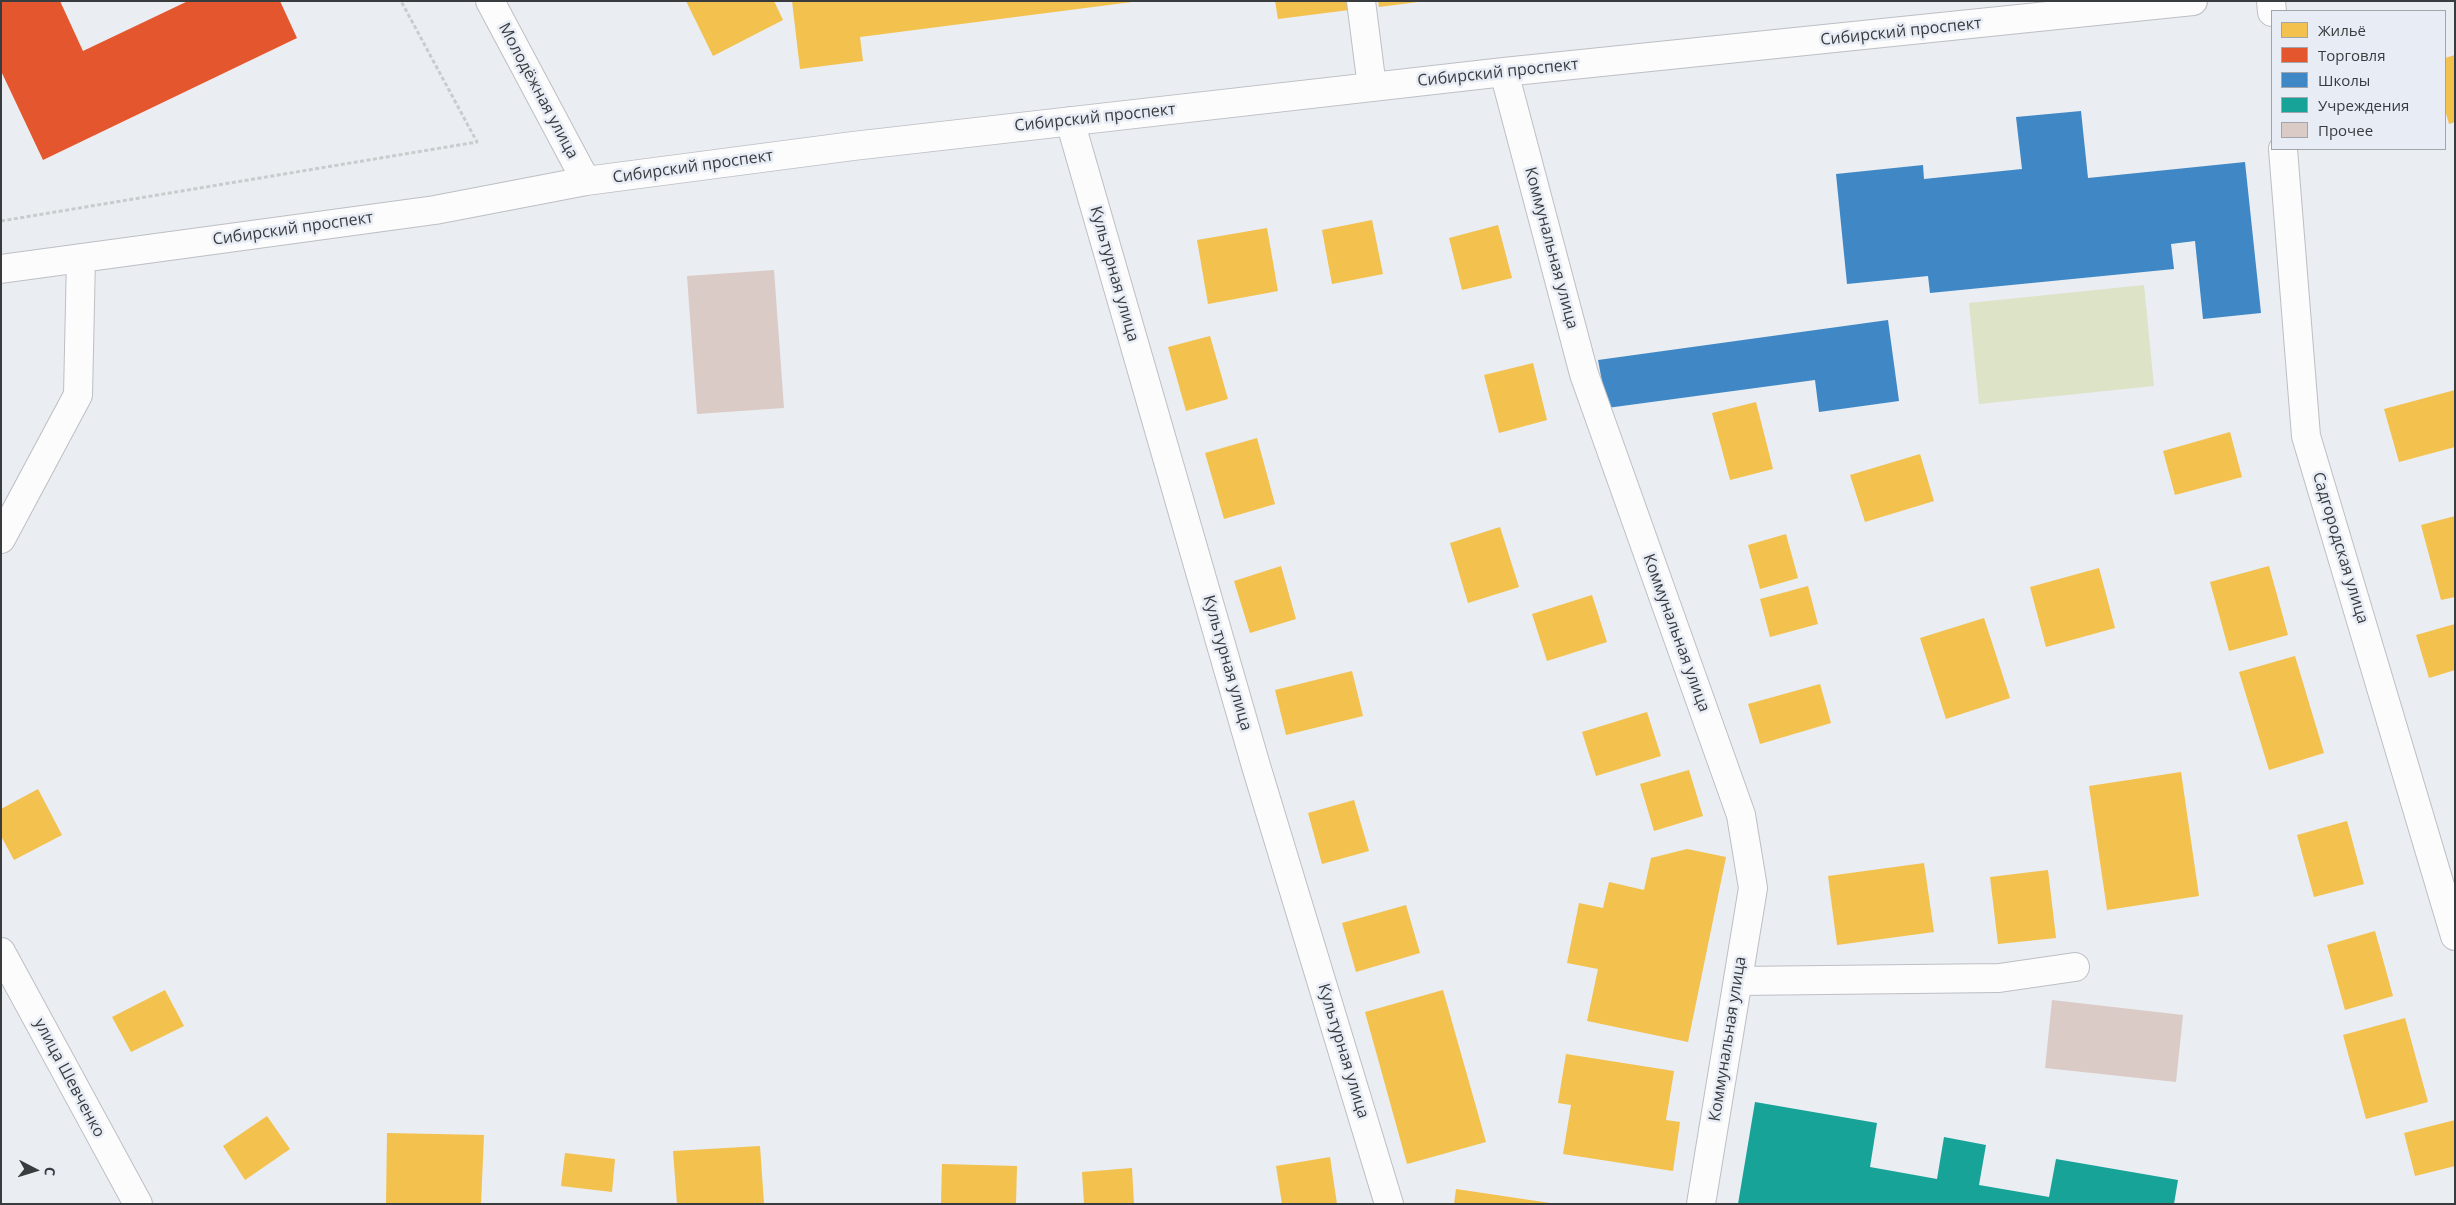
<!DOCTYPE html>
<meta charset="utf-8">
<style>
body{margin:0}
#map{position:relative;width:2456px;height:1205px;overflow:hidden;background:#eaedf2;font-family:"Open Sans",sans-serif}
canvas{display:block}
.frame{position:absolute;inset:0;border:2px solid #393c3f;pointer-events:none}
.legend{position:absolute;left:2271px;top:10px;width:175px;height:140px;box-sizing:border-box;background:#e7ecf5;border:1px solid #a1a6ac;margin:0;padding:6px 9px;list-style:none;font-size:15px;color:#393c3f}
.legend li{display:flex;align-items:center;gap:10px;height:25px}
.legend b{width:25px;border:1px solid #a1a6ac}
.north{position:absolute;left:10px;top:1145px;width:50px;height:50px;-webkit-text-stroke:4px #e7ecf5;paint-order:stroke;rotate:95deg;font-size:14px;font-weight:700;line-height:20px;text-align:center;color:#393c3f}
.north::after{content:'';display:block;margin:auto;width:18px;height:22px;background:#393c3f;clip-path:polygon(50% 0,100% 100%,50% 72%,0 100%)}
</style>
<div id="map">
<canvas width="2456" height="1205"></canvas>
<div class="frame"></div>
<ul class="legend">
<li><b style="height:14px;background:#f2c14e"></b>Жильё</li>
<li><b style="height:14px;background:#e4572e"></b>Торговля</li>
<li><b style="height:14px;background:#3f88c5"></b>Школы</li>
<li><b style="height:14px;background:#17a398"></b>Учреждения</li>
<li><b style="height:14px;background:#dbcbc7"></b>Прочее</li>
</ul>
<div class="north">С</div>
</div>
<script>
const c = document.querySelector('canvas').getContext('2d');
c.lineJoin = 'round';
function paint(path, color) { c.fillStyle = color; c.fill(path, 'evenodd'); }
const toPath = rows => new Path2D(rows.map(r => 'M' + r).join(''));
function strokePath(path, color, width, dash) { c.strokeStyle = color; c.lineWidth = width; c.lineCap = dash ? 'butt' : 'round'; c.setLineDash(dash || []); c.stroke(path); }
function write(font, color, halo, rows, align = 'center') {
  c.font = font + ' "Open Sans",sans-serif'; c.lineWidth = 5; c.setLineDash([]); c.textBaseline = 'middle'; c.strokeStyle = halo; c.fillStyle = color; for (const [text, x, y, turn = 0] of rows) {
    c.save(); c.translate(x, y); c.rotate((+turn || 0) * Math.PI / 180); c.textAlign = isNaN(turn) ? turn : align; if (halo) c.strokeText(text, 0, 0); c.fillText(text, 0, 0); c.restore();
  }
}
paint(toPath([
 [2144,285,2154,386,1979,404,1969,303]
]), '#dce3c7');
paint(toPath([
 [686,1,774,1,783,20,713,56],
 [792,1,1132,1,1132,2,860,37,863,61,800,69],
 [1275,1,1348,1,1349,10,1278,19],
 [1378,1,1418,1,1418,2,1379,7],
 [2455,55,2455,122,2449,124,2445,110,2445,58],
 [1372,220,1383,274,1332,284,1322,230],
 [1498,225,1512,278,1462,290,1449,238],
 [1267,228,1278,291,1208,304,1197,240],
 [1210,336,1228,399,1186,411,1168,347],
 [1533,363,1547,420,1499,433,1484,375],
 [2455,390,2455,447,2399,462,2384,409],
 [1756,402,1773,469,1730,480,1712,413],
 [2230,432,2242,477,2175,495,2163,451],
 [1257,438,1275,504,1224,519,1205,453],
 [1920,454,1934,501,1865,522,1850,475],
 [2455,516,2455,597,2441,600,2421,525],
 [1500,527,1519,587,1468,603,1450,543],
 [1786,534,1798,578,1760,589,1748,545],
 [1281,566,1296,619,1250,633,1234,581],
 [2269,566,2288,635,2229,651,2210,582],
 [2099,568,2115,628,2046,647,2030,587],
 [1808,586,1818,624,1770,637,1760,599],
 [1592,595,1607,642,1547,661,1532,614],
 [1984,618,2010,698,1946,719,1920,638],
 [2455,624,2455,670,2429,678,2416,635],
 [2295,656,2324,753,2269,770,2239,672],
 [1352,671,1363,716,1286,735,1275,690],
 [1820,684,1831,723,1760,744,1748,704],
 [1647,712,1661,756,1596,776,1582,732],
 [1689,770,1703,816,1654,831,1640,784],
 [2181,772,2199,896,2107,910,2089,786],
 [38,789,62,835,14,860,1,836,1,809],
 [1354,800,1369,851,1322,864,1308,813],
 [2347,821,2364,884,2314,897,2297,835],
 [1687,849,1726,857,1688,1042,1587,1021,1598,969,1567,963,1579,903,1603,908,1609,882,1644,890,1651,858],
 [1924,863,1934,932,1837,945,1828,876],
 [2048,870,2056,938,1998,944,1990,877],
 [1406,905,1420,953,1356,972,1342,923],
 [2375,931,2393,996,2345,1010,2327,945],
 [165,990,184,1026,131,1052,112,1017],
 [1443,990,1486,1142,1407,1164,1365,1012],
 [2405,1018,2428,1102,2366,1119,2343,1035],
 [1566,1054,1674,1071,1666,1120,1680,1122,1673,1171,1563,1154,1571,1105,1558,1103],
 [267,1116,290,1149,245,1180,223,1146],
 [2455,1120,2455,1166,2415,1176,2404,1133],
 [387,1133,484,1135,481,1204,386,1204],
 [760,1146,764,1204,677,1204,673,1151],
 [565,1153,615,1159,612,1192,561,1186],
 [1330,1157,1337,1204,1282,1204,1276,1166],
 [942,1164,1017,1166,1016,1204,941,1204],
 [1132,1168,1134,1204,1084,1204,1082,1172],
 [1456,1189,1550,1203,1550,1204,1454,1204]
]), '#f2c14e');
paint(toPath([
 [1,1,60,1,83,51,188,1,280,1,297,38,43,160,1,71]
]), '#e4572e');
paint(toPath([
 [2081,111,2088,178,2245,162,2261,313,2203,319,2195,241,2171,244,2174,269,1930,293,1928,276,1847,284,1836,174,1923,165,1924,179,2022,169,2016,117],
 [1888,320,1899,401,1819,412,1815,380,1607,408,1598,360]
]), '#3f88c5');
paint(toPath([
 [1755,1102,1877,1123,1870,1167,1937,1179,1944,1137,1986,1145,1979,1185,2049,1197,2056,1159,2178,1180,2174,1204,1738,1204]
]), '#17a398');
paint(toPath([
 [774,270,784,408,697,414,687,276],
 [2052,1000,2183,1015,2176,1082,2045,1068]
]), '#dbcbc7');
const minor = toPath([
 [490,1,586,181],
 [1361,1,1372,87],
 [2271,1,2272,12],
 [1504,72,1584,374,1741,815,1753,888,1701,1204],
 [1070,121,1256,766,1389,1204],
 [2283,149,2306,436,2455,936],
 [1,269,435,210,586,181,853,146,1504,72,2193,1],
 [1,539,78,395,81,258],
 [1,952,138,1204],
 [1738,981,1999,978,2075,967]
]);
strokePath(minor, '#bcbfc3', 30);
strokePath(toPath([
 [1,221,477,142,401,1]
]), '#c9cccd', 3, [4, 2.5]);
strokePath(minor, '#fcfcfd', 28);
write('16px', '#393c3f', '#e7ecf5', [
 ["Сибирский проспект",1901,32,-6],
 ["Сибирский проспект",1498,73,-6],
 ["Молодёжная улица",538,91,62],
 ["Сибирский проспект",1095,118,-6],
 ["Сибирский проспект",693,167,-8],
 ["Сибирский проспект",293,229,-8],
 ["Коммунальная улица",1551,248,75],
 ["Культурная улица",1114,274,74],
 ["Садгородская улица",2340,548,73],
 ["Коммунальная улица",1676,633,70],
 ["Культурная улица",1227,663,74],
 ["Коммунальная улица",1728,1039,-81],
 ["Культурная улица",1343,1051,73],
 ["улица Шевченко",69,1078,62]
]);
</script>
